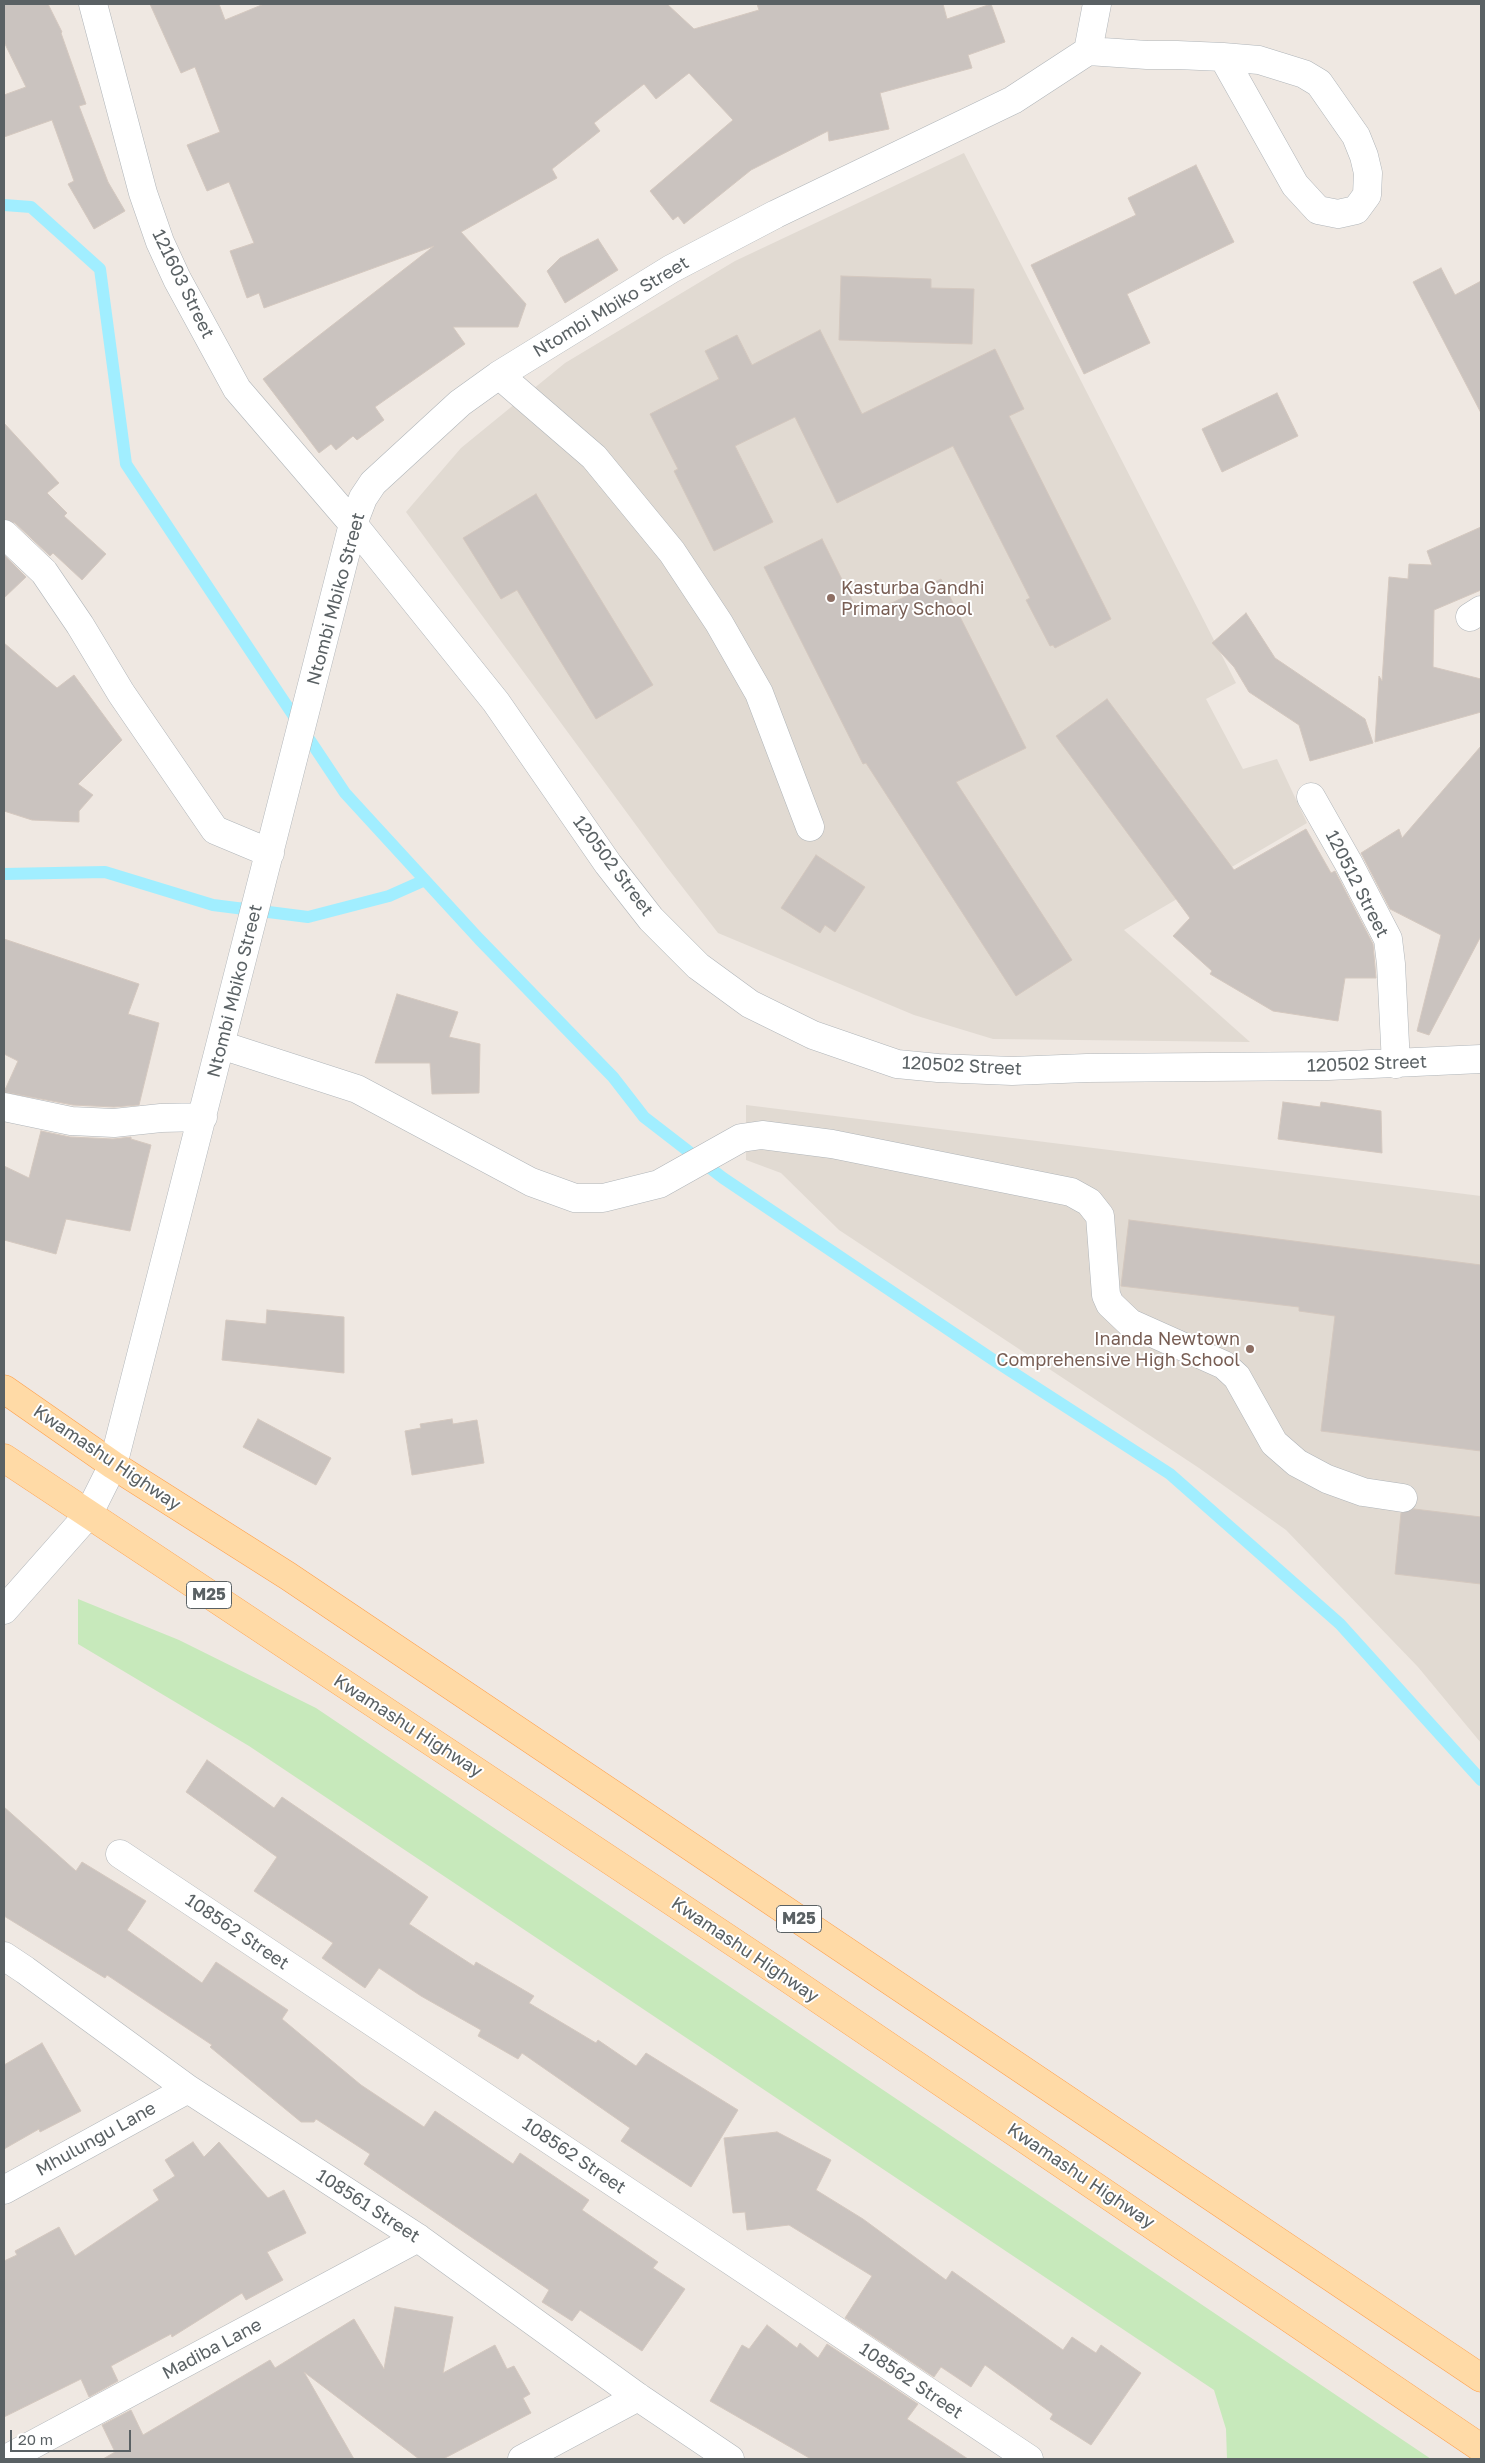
<!DOCTYPE html>
<style>
body{margin:0}
#map{position:relative;width:1485px;height:2463px;overflow:hidden;background:#efe8e2;font-family:"Golos Text",sans-serif}
canvas{display:block}
.frame{position:absolute;inset:0;border:5px solid #5a6164;pointer-events:none}
.scale{position:absolute;left:10px;top:2430px;width:121px;height:22px;box-sizing:border-box;border:2px solid #5a6164;border-top:0;padding-left:6px;font-size:15px;line-height:18px;white-space:nowrap;color:#5a6164;-webkit-text-stroke:4px #fff;paint-order:stroke}
</style>
<div id="map">
<canvas width="1485" height="2463"></canvas>
<div class="frame"></div>
<div class="scale">20 m</div>
</div>
<script>
const c = document.querySelector('canvas').getContext('2d');
c.lineJoin = 'round';
function paint(path, color) { c.fillStyle = color; c.fill(path, 'evenodd'); }
const toPath = rows => new Path2D(rows.map(r => 'M' + r).join(''));
function strokePath(path, color, width, dash) { c.strokeStyle = color; c.lineWidth = width; c.lineCap = dash ? 'butt' : 'round'; c.setLineDash(dash || []); c.stroke(path); }
function write(font, color, halo, rows, align = 'center') {
  c.font = font + ' "Golos Text",sans-serif'; c.lineWidth = 4; c.setLineDash([]); c.textBaseline = 'middle'; c.strokeStyle = halo; c.fillStyle = color; for (const [text, x, y, turn = 0] of rows) {
    c.save(); c.translate(x, y); c.rotate((+turn || 0) * Math.PI / 180); c.textAlign = isNaN(turn) ? turn : align; if (halo) c.strokeText(text, 0, 0); c.fillText(text, 0, 0); c.restore();
  }
}
paint(toPath([
 [964,153,1236,683,1206,699,1243,769,1277,759,1307,823,1124,930,1250,1042,993,1039,914,1015,718,933,666,866,406,512,461,448,565,363,735,261],
 [746,1105,1481,1196,1481,1743,1418,1667,1286,1530,1199,1468,839,1230,781,1173,746,1160]
]), '#e1dad2');
paint(toPath([
 [78,1599,179,1640,316,1708,1431,2459,1227,2459,1226,2429,1214,2390,249,1746,78,1644]
]), '#c7e9bb');
strokePath(toPath([
 [4,205,31,207,100,269,126,464,345,793,479,939,613,1077,644,1117,723,1178,992,1359,1170,1474,1340,1624,1481,1780],
 [4,874,105,872,213,905,308,917,389,896,425,880]
]), '#a1eeff', 12);
const building = toPath([
 [4,4,48,4,62,32,61,33,86,104,79,106,108,182,125,211,94,229,68,184,74,181,52,120,4,137,4,95,26,87,4,42,4,4],
 [150,4,219,4,225,20,264,4,667,4,694,29,759,10,757,4,943,4,947,19,991,4,1005,42,968,55,972,68,880,93,889,129,829,141,828,131,751,170,684,224,678,216,673,220,650,191,733,120,689,73,656,99,644,84,594,123,600,131,552,169,557,178,461,232,526,304,518,327,453,327,465,344,375,407,384,420,372,429,357,440,353,436,336,450,331,444,319,453,263,379,434,246,264,308,259,293,247,298,230,251,254,243,229,182,207,191,187,145,220,132,195,67,181,73,150,4],
 [1196,165,1234,242,1127,294,1150,343,1084,374,1031,265,1136,215,1128,198,1196,165],
 [598,239,618,270,565,303,547,271,560,258,598,239],
 [1441,268,1455,295,1481,281,1481,413,1413,282,1441,268],
 [841,276,931,279,931,288,974,289,972,344,839,340,841,276],
 [820,330,862,414,995,349,1024,409,1009,416,1111,619,1055,648,1053,645,1050,646,1026,600,1030,598,953,446,837,503,795,417,735,446,773,522,714,551,674,471,678,469,650,414,719,379,705,351,737,335,752,365,820,330],
 [1277,393,1298,436,1222,472,1202,429,1277,393],
 [4,423,59,483,47,493,67,513,64,516,106,554,82,580,53,553,50,556,15,523,4,519,4,423],
 [536,494,653,685,596,719,517,590,501,599,463,538,536,494],
 [1481,527,1481,590,1434,610,1433,667,1481,679,1481,712,1375,742,1379,676,1382,681,1389,577,1408,579,1409,564,1432,565,1427,551,1481,527],
 [822,539,861,618,941,579,1026,748,956,782,1072,960,1016,996,866,763,863,764,764,567,822,539],
 [4,555,26,577,4,598,4,555],
 [1246,613,1275,658,1365,719,1373,743,1310,761,1299,725,1249,692,1234,667,1212,643,1246,613],
 [4,643,57,688,74,675,122,740,78,784,93,795,79,811,79,822,32,820,4,811,4,643],
 [1107,699,1234,870,1306,829,1331,873,1335,871,1373,944,1376,978,1345,978,1338,1021,1273,1011,1210,974,1212,971,1173,936,1190,918,1056,736,1107,699],
 [1481,746,1481,936,1429,1035,1417,1031,1441,935,1390,909,1361,853,1399,829,1402,838,1481,746],
 [816,855,865,887,835,932,825,925,820,933,781,908,816,855],
 [4,939,139,984,128,1014,159,1023,139,1105,114,1107,73,1105,4,1092,18,1061,4,1054,4,939],
 [397,994,458,1012,449,1037,480,1044,479,1093,432,1094,430,1063,375,1063,397,994],
 [1283,1102,1320,1107,1321,1102,1381,1111,1382,1153,1278,1139,1283,1102],
 [41,1131,70,1137,113,1139,131,1137,131,1139,151,1145,130,1231,66,1219,56,1254,4,1240,4,1166,29,1178,41,1131],
 [1129,1220,1481,1265,1481,1451,1321,1431,1335,1316,1299,1311,1299,1307,1121,1286,1129,1220],
 [267,1310,344,1317,344,1373,222,1360,226,1320,266,1324,267,1310],
 [258,1419,331,1458,316,1485,243,1447,258,1419],
 [452,1419,453,1424,477,1420,484,1463,412,1475,405,1431,421,1428,420,1424,452,1419],
 [1414,1509,1481,1517,1481,1584,1395,1574,1401,1513,1414,1509],
 [207,1760,274,1808,282,1797,428,1897,409,1924,474,1966,476,1962,534,1996,529,2003,596,2043,598,2040,636,2066,646,2053,738,2110,691,2187,621,2141,630,2128,522,2053,518,2059,478,2036,481,2030,421,1996,379,1968,365,1988,322,1958,333,1943,254,1891,277,1857,186,1792,207,1760],
 [4,1807,76,1871,82,1862,146,1901,127,1930,202,1983,216,1962,288,2010,282,2019,361,2085,424,2127,435,2111,513,2164,520,2153,589,2200,582,2210,658,2262,653,2268,685,2289,642,2351,580,2310,572,2321,542,2302,549,2290,364,2164,370,2154,316,2119,314,2122,301,2122,210,2047,212,2045,107,1975,105,1978,4,1916,4,1807],
 [42,2043,81,2111,40,2132,39,2129,4,2149,4,2065,42,2043],
 [777,2132,831,2160,816,2190,863,2219,946,2280,952,2271,1063,2350,1072,2337,1096,2353,1101,2345,1141,2373,1091,2445,1050,2419,1053,2414,985,2365,971,2387,941,2367,934,2377,845,2318,872,2276,789,2225,747,2230,745,2212,733,2213,724,2138,777,2132],
 [193,2142,204,2157,219,2142,268,2198,284,2190,306,2233,267,2252,283,2280,246,2300,242,2293,172,2337,171,2334,111,2366,118,2381,89,2397,81,2379,4,2417,4,2261,17,2255,15,2251,59,2227,75,2256,159,2200,153,2190,175,2176,165,2160,193,2142],
 [395,2307,453,2317,443,2373,495,2345,507,2369,514,2366,530,2394,523,2398,531,2413,443,2459,419,2459,304,2372,354,2459,103,2459,115,2452,102,2425,131,2410,143,2435,270,2360,275,2368,354,2319,384,2369,395,2307],
 [767,2325,797,2348,800,2343,818,2358,827,2344,918,2404,907,2419,968,2459,811,2459,710,2401,742,2345,749,2349,767,2325]
]);
paint(building, '#cac3bf');
strokePath(building, '#d4c8bf', 1);
const minor = toPath([
 [93,4,143,193,160,242,177,279,237,389,353,524,496,702,608,864,651,919,698,966,750,1004,813,1035,897,1064,938,1068,1012,1071,1087,1068,1328,1066,1481,1059],
 [1088,51,1147,55,1177,55,1223,57,1259,60,1304,74,1319,83,1356,136,1364,156,1368,173,1367,195,1356,210,1338,214,1318,210,1295,185,1223,57],
 [499,375,594,457,672,552,719,623,759,693,810,827],
 [4,534,44,572,80,625,121,693,215,830,270,853],
 [1470,617,1481,610],
 [1311,797,1349,864,1388,939,1391,964,1396,1064],
 [221,1045,357,1089,531,1182,575,1198,603,1198,659,1184,741,1138,762,1135,832,1144,1071,1192,1089,1202,1100,1216,1106,1295,1110,1304,1130,1323,1224,1365,1237,1377,1274,1443,1297,1463,1327,1479,1363,1492,1403,1498],
 [4,1107,71,1121,114,1123,161,1118,203,1117],
 [4,1610,88,1515,113,1465,353,524,363,498,373,483,460,403,499,375,671,269,776,214,1013,100,1088,51,1097,4],
 [120,1854,1029,2459],
 [4,1956,25,1970,188,2089,418,2238,638,2397,730,2459],
 [4,2190,188,2089],
 [6,2459,418,2238],
 [522,2459,638,2397]
]);
const major = toPath([
 [4,1389,113,1465,288,1576,1481,2378],
 [4,1458,783,1975,1481,2448]
]);
strokePath(minor, '#b0b5b9', 29);
strokePath(major, '#ff9f4a', 29);
strokePath(minor, '#fff', 28);
strokePath(major, '#ffdaa6', 28);
for (const [x, y, r, color] of [
 [831,598,5,"#8d6e63"],
 [1250,1349,5,"#8d6e63"]
]) { const dot = new Path2D(); dot.arc(x, y, r, 0, 2 * Math.PI); c.fillStyle = color; c.fill(dot); strokePath(dot, '#fff', 2); }
for (const [x, y, w] of [
 [209,1595,45],
 [799,1919,45]
]) { const box = new Path2D(); box.roundRect(x - w / 2, y - 13.5, w, 27, 4); c.fillStyle = '#fff'; c.fill(box); strokePath(box, '#5a6164', 1); }
write('bold 16px', '#5a6164', null, [
 ["M25",209,1595],
 ["M25",799,1919]
]);
write('18px', '#5a6164', '#fff', [
 ["121603 Street",183,284,64],
 ["Ntombi Mbiko Street",611,307,-31],
 ["Ntombi Mbiko Street",336,599,-75],
 ["120502 Street",613,866,53],
 ["120512 Street",1357,884,63],
 ["Ntombi Mbiko Street",235,991,-76],
 ["120502 Street",1367,1064,-2],
 ["120502 Street",962,1066,3],
 ["Kwamashu Highway",107,1458,34],
 ["Kwamashu Highway",408,1726,33],
 ["108562 Street",237,1932,34],
 ["Kwamashu Highway",745,1950,34],
 ["Mhulungu Lane",96,2139,-29],
 ["108562 Street",574,2156,34],
 ["Kwamashu Highway",1081,2176,34],
 ["108561 Street",368,2206,33],
 ["Madiba Lane",212,2349,-28],
 ["108562 Street",911,2381,34]
]);
write('18px', '#785e54', '#fff', [
 ["Kasturba Gandhi",841,588],
 ["Primary School",841,609],
 ["Inanda Newtown",1240,1339,"right"],
 ["Comprehensive High School",1240,1360,"right"]
], 'left');
</script>
